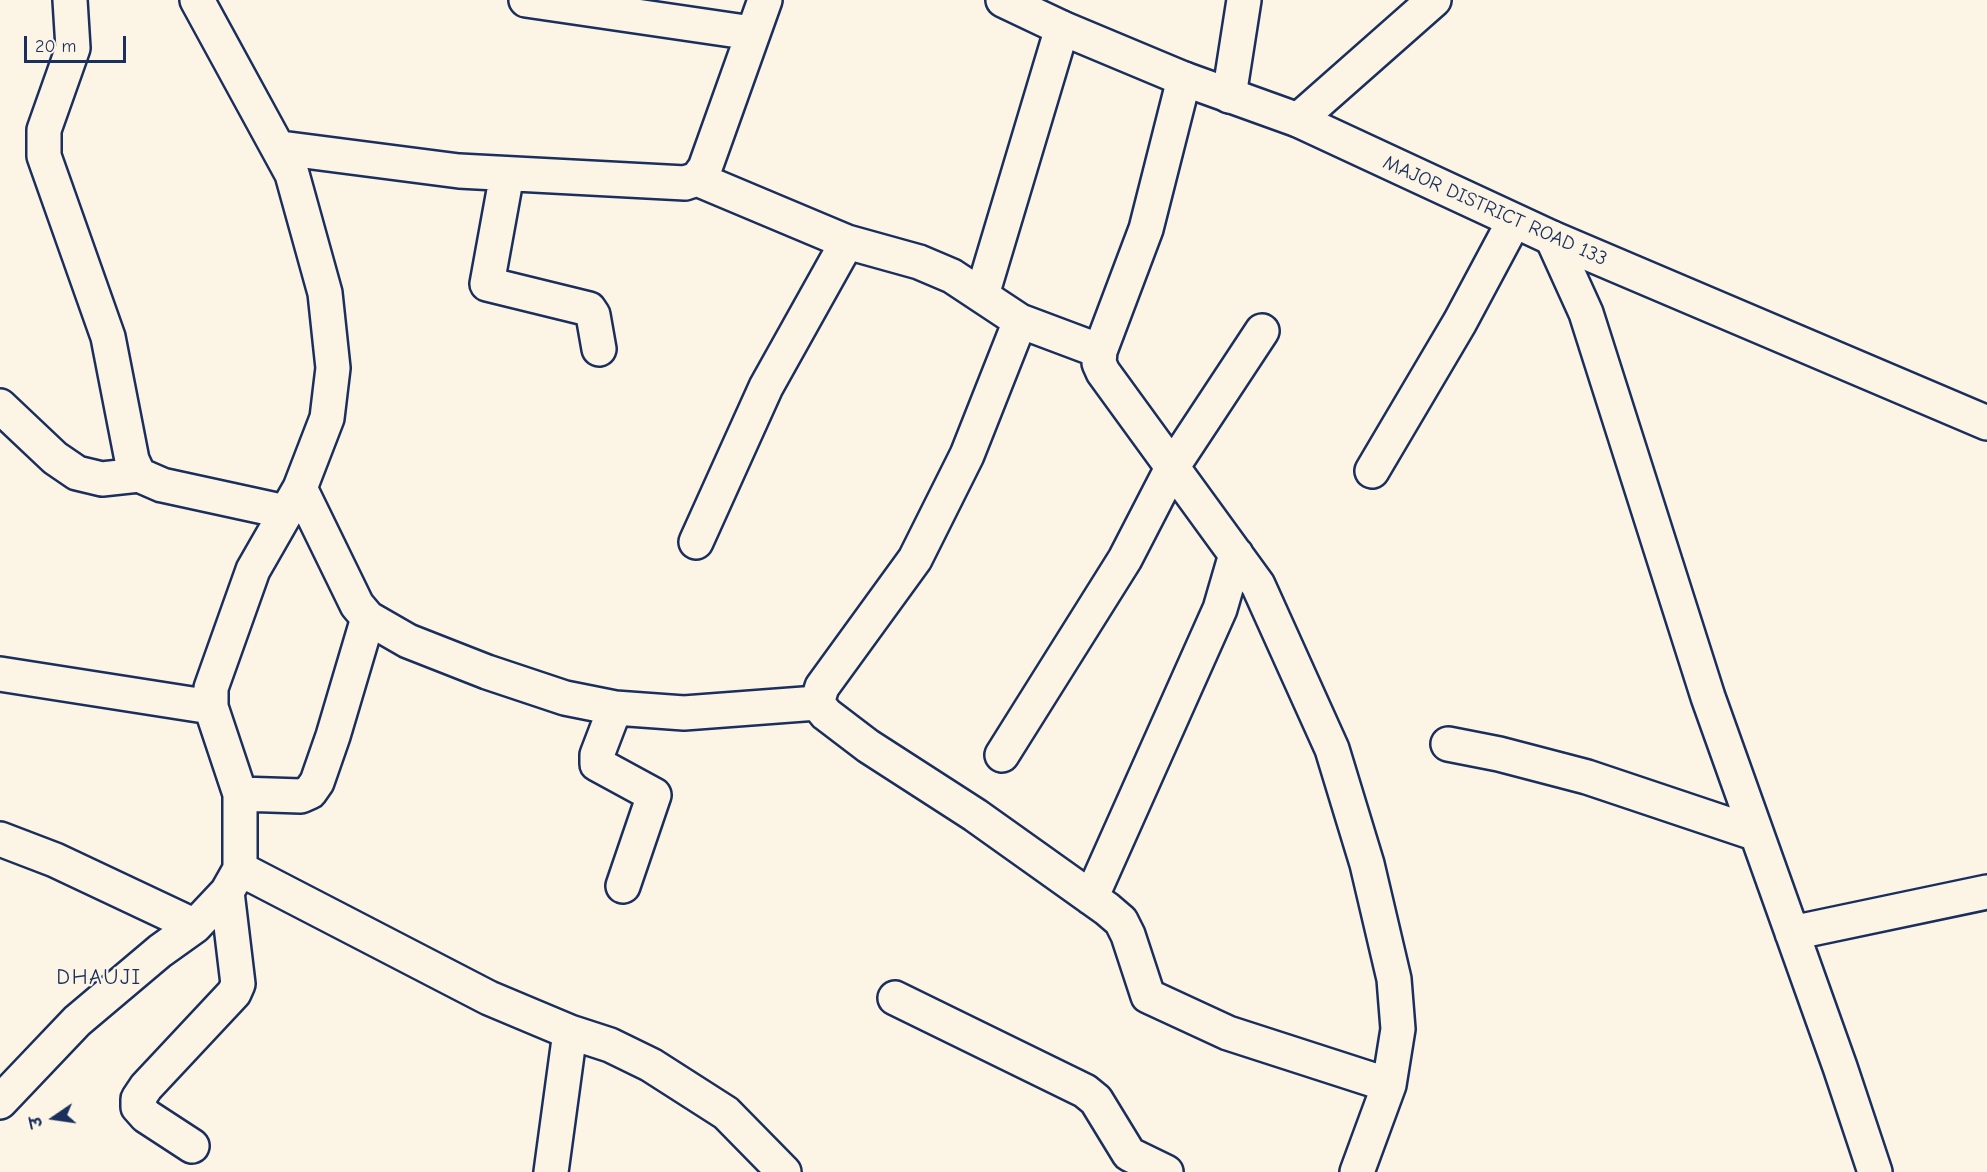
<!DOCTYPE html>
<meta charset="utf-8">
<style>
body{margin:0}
#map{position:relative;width:1987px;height:1172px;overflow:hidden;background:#fcf5e5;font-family:"Comic Neue","Playpen Sans Deva",sans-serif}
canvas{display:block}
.north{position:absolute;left:24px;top:1088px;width:60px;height:60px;-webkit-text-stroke:4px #fcf5e5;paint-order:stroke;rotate:257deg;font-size:16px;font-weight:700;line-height:24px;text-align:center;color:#1b2f5e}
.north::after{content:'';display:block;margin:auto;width:21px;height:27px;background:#1b2f5e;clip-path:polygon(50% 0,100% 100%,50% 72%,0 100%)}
.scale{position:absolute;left:24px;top:36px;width:102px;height:27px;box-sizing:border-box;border:3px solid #1b2f5e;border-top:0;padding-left:8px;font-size:18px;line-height:21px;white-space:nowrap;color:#1b2f5e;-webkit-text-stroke:4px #fcf5e5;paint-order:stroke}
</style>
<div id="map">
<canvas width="1987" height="1172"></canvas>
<div class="north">उ</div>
<div class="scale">20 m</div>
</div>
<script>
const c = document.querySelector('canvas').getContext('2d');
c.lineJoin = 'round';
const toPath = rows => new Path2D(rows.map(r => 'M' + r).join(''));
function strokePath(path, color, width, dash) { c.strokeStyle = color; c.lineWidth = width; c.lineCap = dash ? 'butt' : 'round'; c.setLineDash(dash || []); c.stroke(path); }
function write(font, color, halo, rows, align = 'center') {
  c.font = font + ' "Comic Neue",sans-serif'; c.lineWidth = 4.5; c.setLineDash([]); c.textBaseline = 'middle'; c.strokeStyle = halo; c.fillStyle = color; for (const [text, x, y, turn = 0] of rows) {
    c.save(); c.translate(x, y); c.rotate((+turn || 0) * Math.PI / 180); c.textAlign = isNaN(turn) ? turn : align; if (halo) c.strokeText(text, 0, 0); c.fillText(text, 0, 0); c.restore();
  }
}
const minor = toPath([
 [70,0,73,48,44,130,44,156,108,337,132,460,139,475,162,485,286,512],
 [526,0,752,33],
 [1184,79,1146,229,1100,351,1099,363,1103,372,1258,585,1332,749,1367,864,1394,979,1398,1029,1389,1085,1357,1172],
 [1229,96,1244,0],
 [1298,120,1434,0],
 [281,148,459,171,685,183,697,179,705,168,765,0],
 [507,174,487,284,589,309,593,315,599,349],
 [697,179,847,242,919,262,952,276,1020,321],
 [1552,238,1586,313,1708,697,1840,1067,1875,1172],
 [982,295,1062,28],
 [0,406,55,458,77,473,102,479,139,475],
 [1372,471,1460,322,1514,221],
 [300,488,357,605,368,618,408,641,487,672,565,698,615,708,684,713,817,703],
 [696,542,766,387,847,242],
 [0,674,211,707],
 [817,703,826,714,868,746,975,815,1107,909,1121,921,1128,935,1148,996,1228,1033,1389,1085],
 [817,703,822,687,915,559,967,455,1020,321,1100,351],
 [615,708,597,755,597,764,654,795,623,886],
 [1448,744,1499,754,1587,777,1757,834],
 [1002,755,1125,559,1173,466,1262,331],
 [240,794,301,796,310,792,317,782,333,736,368,618],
 [0,839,55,860,195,926],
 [240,869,489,998,570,1032,610,1045,651,1065,726,1113,784,1172],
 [1091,898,1220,609,1236,554],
 [1792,933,1987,892],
 [895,998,1085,1091,1096,1100,1129,1154,1166,1172],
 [0,1102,77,1021,160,951,195,926,227,892,240,869,240,794,211,707,211,688,253,570,300,488,327,418,333,368,325,293,292,174,197,0],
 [192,1146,146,1116,138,1107,138,1099,146,1087,234,993,238,984,227,892],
 [551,1172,570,1032]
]);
const major = toPath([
 [1003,0,1062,28,1184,79,1298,120,1552,238,1987,423]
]);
strokePath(minor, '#1b2f5e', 38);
strokePath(major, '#1b2f5e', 38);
strokePath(minor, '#fcf5e5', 33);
strokePath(major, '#fcf5e5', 33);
write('20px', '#1b2f5e', '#fcf5e5', [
 ["MAJOR DISTRICT ROAD 133",1495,211,24]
]);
c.letterSpacing = '1.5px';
write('22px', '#1b2f5e', '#fcf5e5', [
 ["DHAUJI",99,978]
]);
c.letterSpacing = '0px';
</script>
